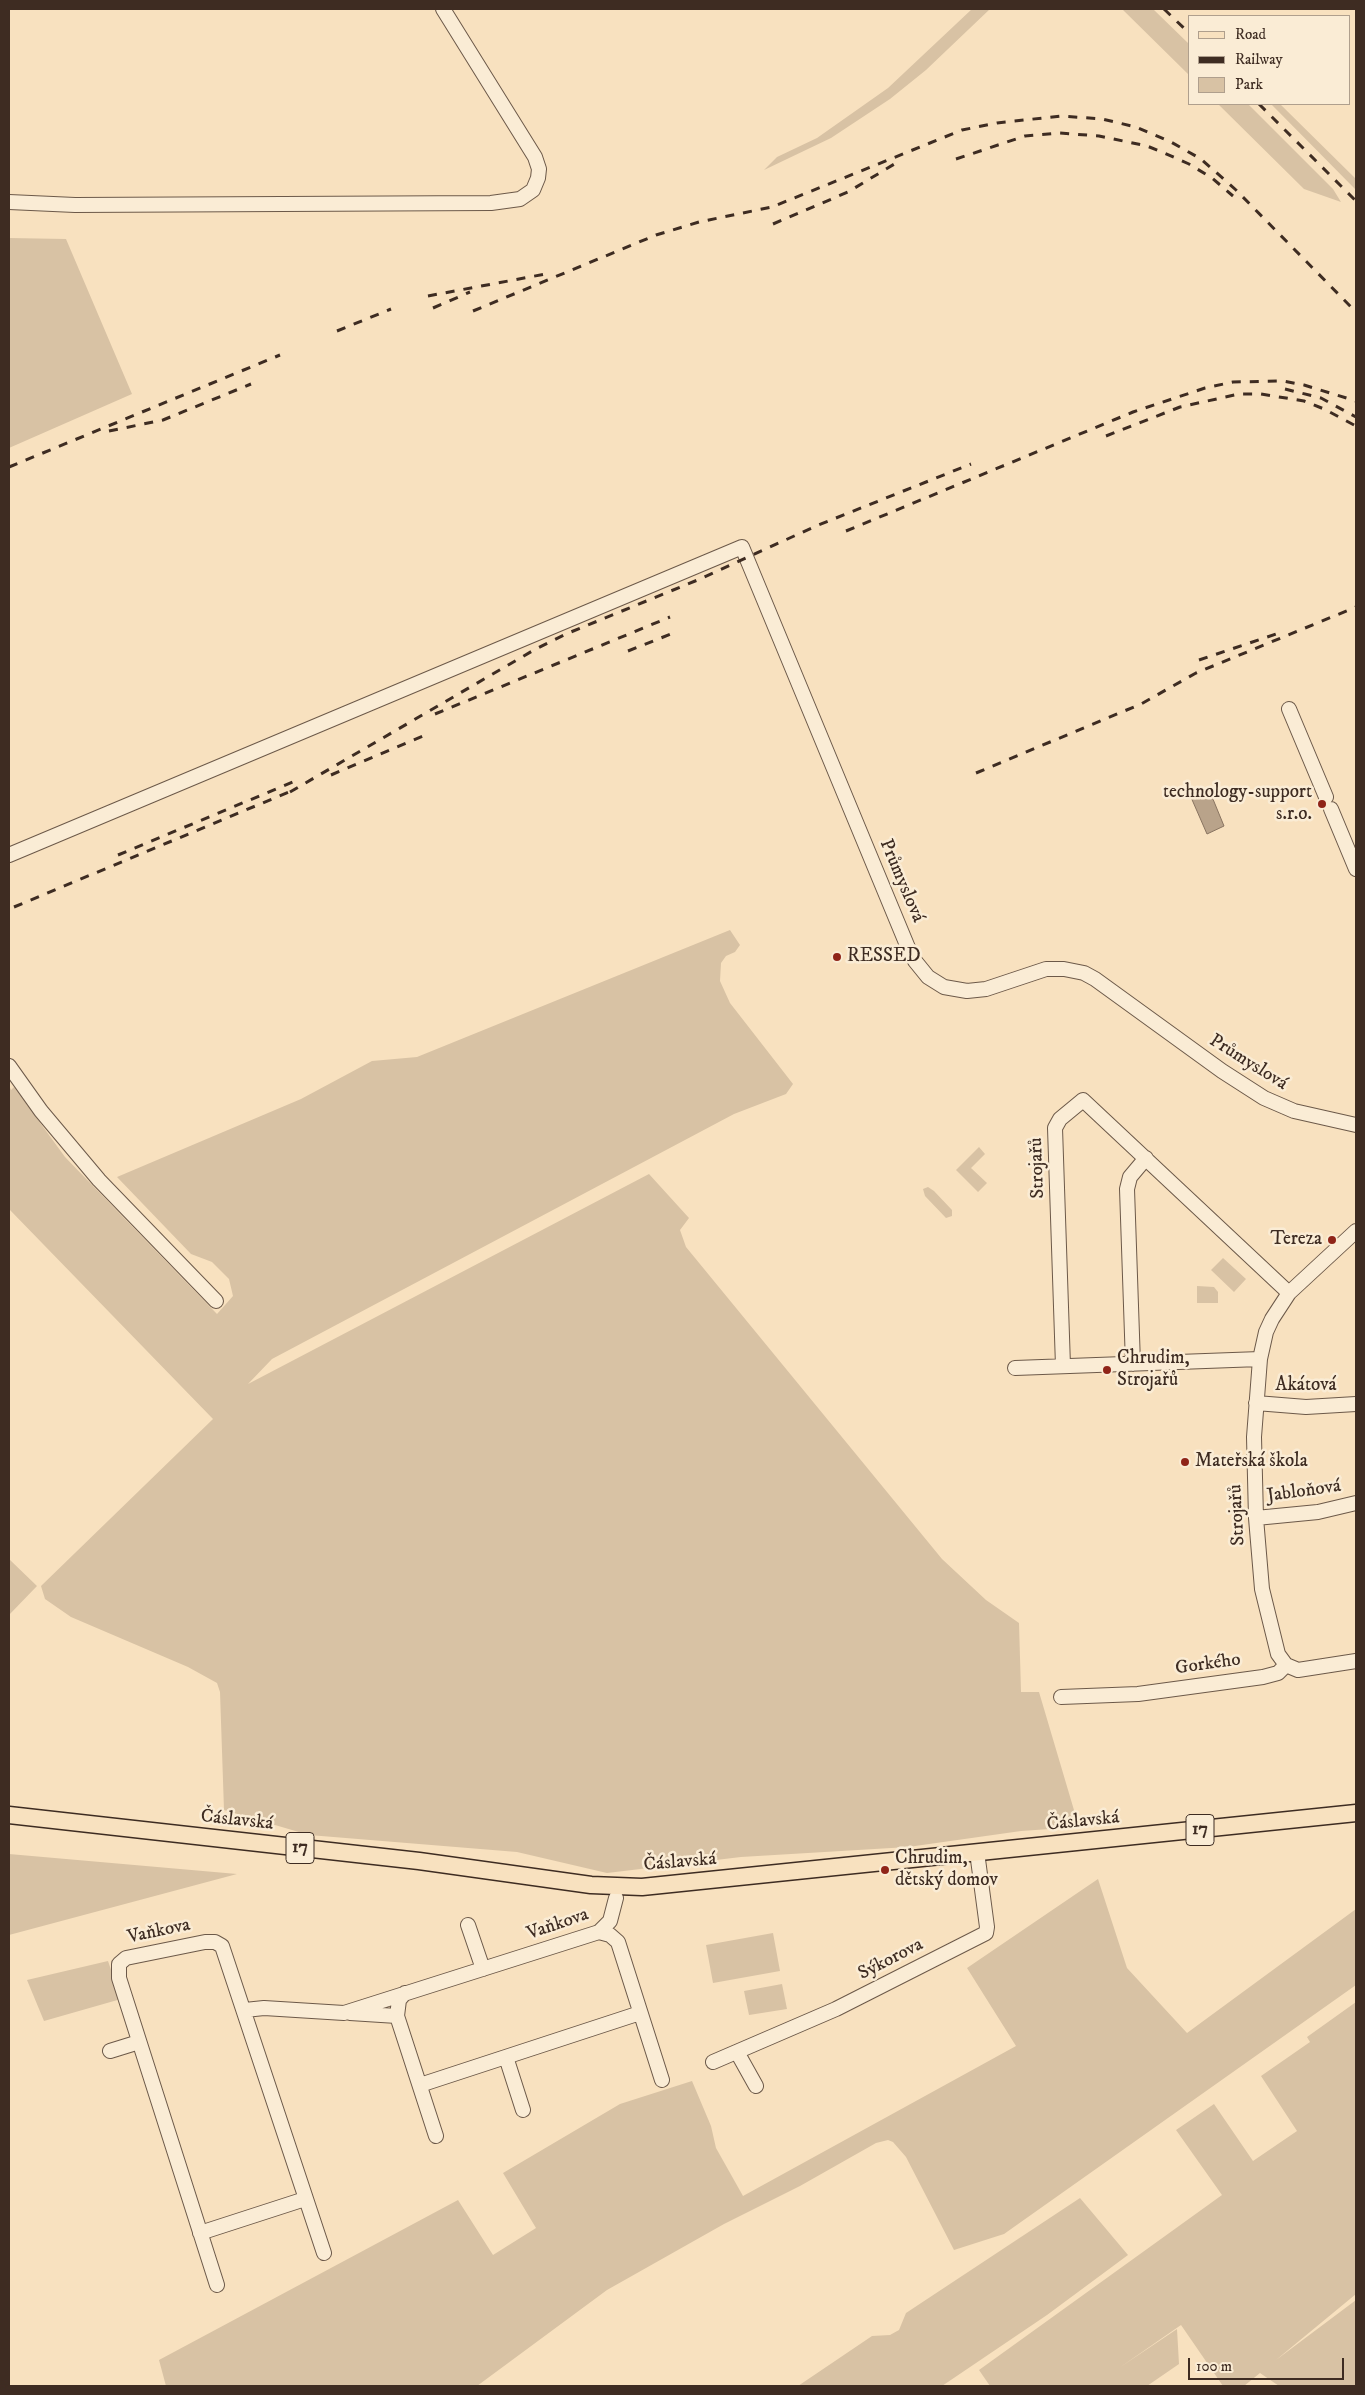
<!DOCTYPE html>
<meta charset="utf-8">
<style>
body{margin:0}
#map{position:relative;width:1365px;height:2395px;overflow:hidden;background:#f8e1bf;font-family:"IM FELL DW Pica",serif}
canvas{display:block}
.frame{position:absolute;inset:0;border:10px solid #3e2c22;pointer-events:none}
.legend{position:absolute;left:1188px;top:15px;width:162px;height:90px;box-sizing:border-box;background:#faecd5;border:1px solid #af9f8d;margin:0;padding:6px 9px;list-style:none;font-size:15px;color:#3e2c22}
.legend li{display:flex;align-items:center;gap:10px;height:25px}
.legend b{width:25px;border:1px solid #af9f8d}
.scale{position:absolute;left:1188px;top:2358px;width:156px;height:22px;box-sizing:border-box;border:2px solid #3e2c22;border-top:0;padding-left:6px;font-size:15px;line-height:18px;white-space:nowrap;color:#3e2c22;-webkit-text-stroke:4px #faecd5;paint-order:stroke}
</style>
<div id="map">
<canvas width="1365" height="2395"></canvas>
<div class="frame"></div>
<ul class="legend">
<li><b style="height:6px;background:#f8e1bf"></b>Road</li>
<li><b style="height:6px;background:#3e2c22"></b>Railway</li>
<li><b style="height:14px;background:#d8c2a4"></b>Park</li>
</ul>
<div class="scale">100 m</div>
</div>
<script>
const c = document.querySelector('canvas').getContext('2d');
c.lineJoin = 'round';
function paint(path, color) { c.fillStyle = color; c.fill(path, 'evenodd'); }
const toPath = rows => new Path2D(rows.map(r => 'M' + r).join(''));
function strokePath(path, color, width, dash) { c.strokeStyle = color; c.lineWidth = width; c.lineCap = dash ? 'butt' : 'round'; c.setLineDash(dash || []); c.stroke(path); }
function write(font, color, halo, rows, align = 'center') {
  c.font = font + ' "IM FELL DW Pica",serif'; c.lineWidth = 5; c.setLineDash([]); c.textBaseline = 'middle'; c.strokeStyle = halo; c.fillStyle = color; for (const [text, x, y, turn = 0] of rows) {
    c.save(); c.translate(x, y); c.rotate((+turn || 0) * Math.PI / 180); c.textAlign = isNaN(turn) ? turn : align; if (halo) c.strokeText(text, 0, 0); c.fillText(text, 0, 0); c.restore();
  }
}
paint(toPath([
 [972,9,990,9,926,70,890,99,831,138,764,170,777,157,817,138,888,88],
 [1122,9,1153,9,1189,44,1189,75],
 [1218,104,1248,104,1333,189,1341,202,1304,189],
 [1271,104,1280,104,1356,179,1356,190],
 [9,238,66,239,132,394,9,448],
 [730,930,740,945,735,952,726,956,721,963,720,981,730,1003,793,1084,786,1094,734,1114,272,1359,248,1384,649,1174,689,1218,680,1230,686,1247,942,1559,986,1600,1019,1623,1021,1692,1039,1692,1079,1827,1021,1831,908,1847,741,1857,607,1873,517,1852,309,1835,224,1810,220,1692,217,1683,188,1667,71,1617,45,1599,41,1586,213,1419,9,1209,9,1085,11,1090,14,1087,65,1157,217,1314,233,1296,229,1279,212,1262,191,1254,117,1177,301,1099,372,1061,417,1057],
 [979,1147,985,1154,971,1168,987,1183,978,1192,956,1170],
 [928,1187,934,1191,952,1210,952,1216,946,1218,925,1196,923,1189],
 [1223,1258,1246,1279,1234,1292,1211,1270],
 [1197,1286,1214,1287,1218,1292,1218,1303,1197,1303],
 [9,1559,37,1586,9,1615],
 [9,1854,237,1874,9,1935],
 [1098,1879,1127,1968,1187,2033,1356,1909,1356,1985,1004,2234,954,2250,906,2157,893,2142,888,2140,876,2143,800,2186,724,2224,607,2290,477,2386,166,2386,159,2360,458,2200,493,2255,536,2228,503,2173,620,2104,692,2081,711,2126,716,2148,743,2196,1016,2046,967,1968],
 [773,1933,780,1971,713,1983,706,1945],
 [108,1961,121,1999,44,2021,27,1980],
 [782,1984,787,2009,749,2015,744,1991],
 [1356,2002,1356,2294,1276,2360,1356,2300,1356,2386,1279,2386,1260,2373,1244,2386,1223,2386,1181,2325,1119,2368,1177,2329,1179,2364,1147,2386,990,2386,979,2370,1222,2195,1176,2130,1214,2104,1253,2161,1297,2131,1261,2076,1310,2042,1307,2037],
 [1080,2198,1128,2255,1047,2315,942,2386,798,2386,872,2336,890,2335,899,2330,906,2313]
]), '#d8c2a4');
const water = toPath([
 [1208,787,1224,826,1207,834,1190,795,1208,787]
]);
paint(water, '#b9a38a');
strokePath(water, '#887360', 1);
const minor = toPath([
 [9,202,75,205,491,203,520,199,533,190,538,178,539,169,535,157,443,9],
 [1289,709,1326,797],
 [1331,809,1356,869],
 [9,855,742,547,909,950,915,961,928,977,944,987,967,991,986,989,1046,969,1064,969,1084,973,1095,979,1222,1071,1264,1098,1294,1111,1356,1125],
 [9,1066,41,1111,99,1180,216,1301],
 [1356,1231,1289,1293,1272,1319,1266,1332,1260,1359,1254,1437,1256,1518,1262,1589,1278,1654,1286,1665,1298,1670,1356,1661],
 [1133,1364,1127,1189,1130,1177,1146,1158],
 [1063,1366,1055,1128,1060,1119,1083,1100,1289,1293],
 [1015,1368,1260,1359],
 [1256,1403,1306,1407,1356,1404],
 [1256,1518,1318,1512,1356,1503],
 [1061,1697,1138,1694,1263,1677,1278,1673,1286,1665],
 [468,1925,483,1969],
 [599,1932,610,1935,618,1942,662,2080],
 [405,1993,399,2000,397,2016,436,2136],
 [245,2010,264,2008,344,2013,599,1932,610,1921,616,1898],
 [350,2013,397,2016],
 [110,2051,139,2042],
 [737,2052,756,2086],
 [506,2057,523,2110],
 [713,2062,836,2009,986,1933,987,1927,977,1852],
 [420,2085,640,2013],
 [200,2233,305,2199],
 [217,2285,119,1978,119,1964,126,1958,205,1942,215,1942,222,1946,324,2253]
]);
const major = toPath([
 [9,1815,419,1861,591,1885,642,1887,1356,1813]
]);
strokePath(minor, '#6c5949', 16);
strokePath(major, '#3e2c22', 19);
strokePath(minor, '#faecd5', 14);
strokePath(major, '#f8e1bf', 16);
strokePath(toPath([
 [1164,9,1189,33],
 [1259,104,1356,201],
 [956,159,1025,136,1060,133,1099,136,1147,146,1162,152,1189,164,1212,178,1233,196],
 [773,224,848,192,901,160],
 [428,296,551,273],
 [433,308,470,292],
 [473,311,656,235,699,222,772,207,962,130,997,123,1061,116,1102,119,1136,127,1171,142,1201,159,1236,190,1356,312],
 [337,331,391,309],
 [1285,389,1321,398,1356,417],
 [109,431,163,420,251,384],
 [1106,436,1180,407,1239,394,1261,394,1304,401,1324,409,1356,426],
 [9,467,280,355],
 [846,531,1133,412,1205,388,1233,382,1283,381,1304,385,1356,401],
 [628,651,676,632],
 [1199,660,1279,633],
 [435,714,670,617],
 [976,773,1141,704,1196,673,1356,607],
 [331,775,423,736],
 [290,792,534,650,566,634,700,579,816,526,971,464],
 [118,855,300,779],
 [14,907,296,789]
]), '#3e2c22', 3, [9, 9]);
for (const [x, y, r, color] of [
 [1322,804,5,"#8f2418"],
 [837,957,5,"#8f2418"],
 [1332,1240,5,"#8f2418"],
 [1107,1370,5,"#8f2418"],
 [1185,1462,5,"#8f2418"],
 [885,1870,5,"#8f2418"]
]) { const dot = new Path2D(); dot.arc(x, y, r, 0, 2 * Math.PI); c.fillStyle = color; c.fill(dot); strokePath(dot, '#faecd5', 2); }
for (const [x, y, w] of [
 [1200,1830,28],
 [300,1848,28]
]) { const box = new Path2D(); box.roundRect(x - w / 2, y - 15.5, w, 31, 4); c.fillStyle = '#faecd5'; c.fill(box); strokePath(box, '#3e2c22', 1); }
write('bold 18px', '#3e2c22', null, [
 ["17",1200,1830],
 ["17",300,1848]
]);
write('19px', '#3e2c22', '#faecd5', [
 ["technology-support",1312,793,"right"],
 ["s.r.o.",1312,815,"right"],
 ["RESSED",847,957],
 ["Tereza",1322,1240,"right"],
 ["Chrudim,",1117,1359],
 ["Strojařů",1117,1381],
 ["Mateřská škola",1195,1462],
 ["Chrudim,",895,1859],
 ["dětský domov",895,1881]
], 'left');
write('19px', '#3e2c22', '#faecd5', [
 ["Průmyslová",901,881,67],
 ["Průmyslová",1248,1063,32],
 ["Strojařů",1038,1168,-92],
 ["Akátová",1306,1386],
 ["Jabloňová",1304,1492,-8],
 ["Strojařů",1238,1515,-93],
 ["Gorkého",1208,1665,-8],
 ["Čáslavská",237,1821,6],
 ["Čáslavská",1083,1822,-6],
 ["Čáslavská",680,1863,-5],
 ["Vaňkova",558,1925,-19],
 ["Vaňkova",159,1932,-12],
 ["Sýkorova",891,1960,-27]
]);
</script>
